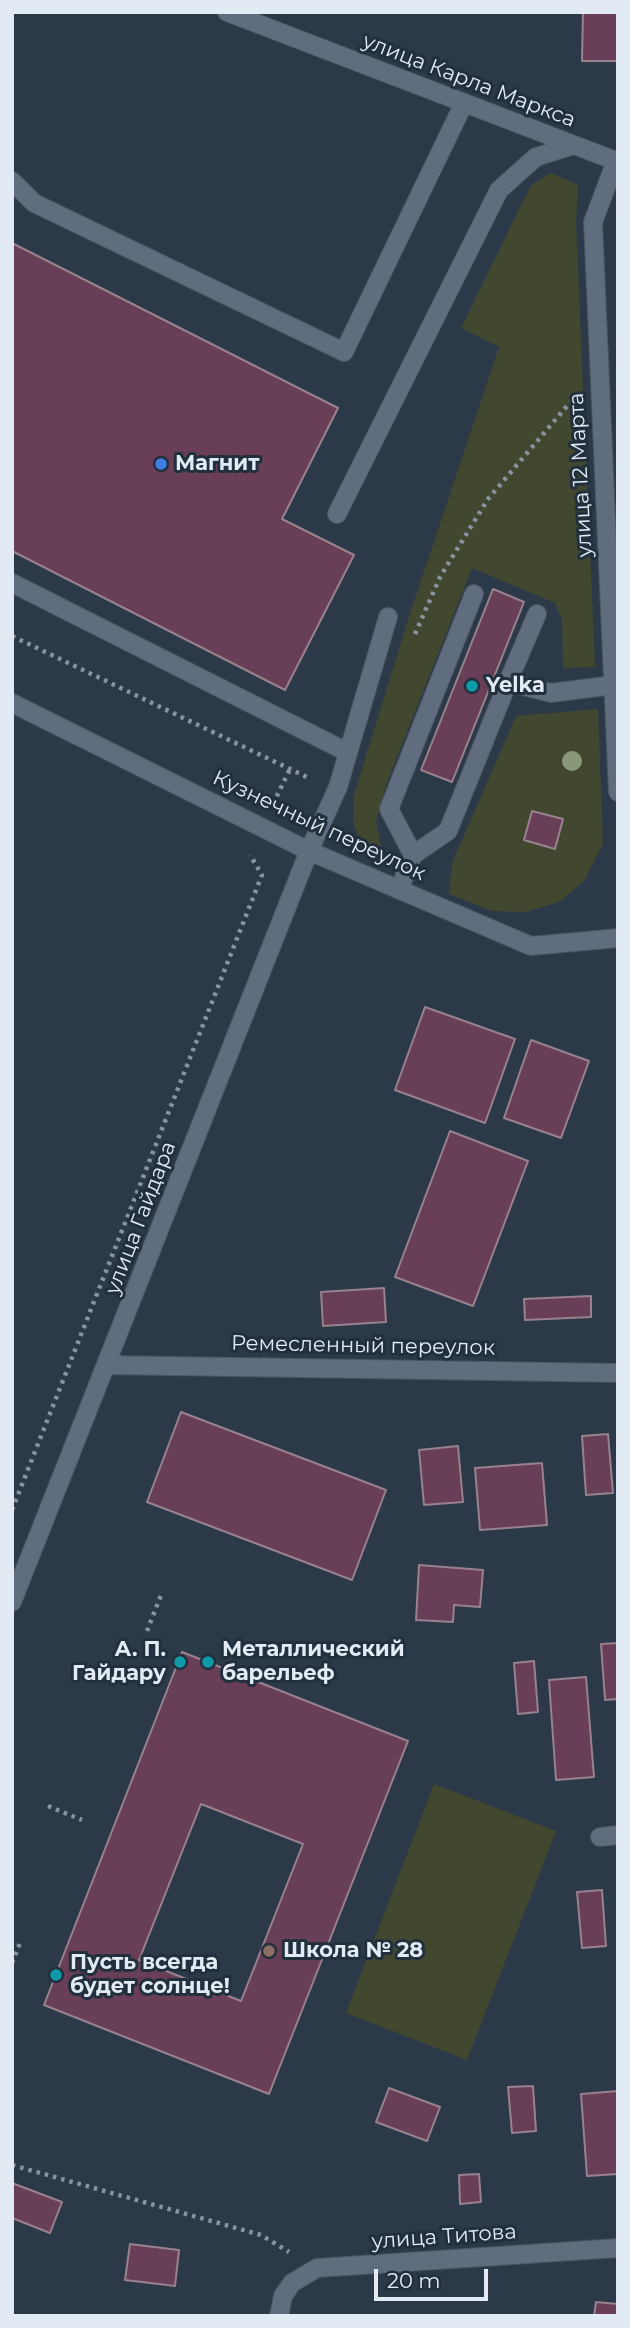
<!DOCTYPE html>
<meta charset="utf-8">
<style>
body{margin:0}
#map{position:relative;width:630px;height:2328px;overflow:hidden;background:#2c3948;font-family:Montserrat,sans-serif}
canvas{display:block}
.frame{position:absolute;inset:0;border:14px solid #e2ebf4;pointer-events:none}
.scale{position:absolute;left:374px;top:2269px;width:114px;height:32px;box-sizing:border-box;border:4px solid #e2ebf4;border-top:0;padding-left:9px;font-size:21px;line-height:24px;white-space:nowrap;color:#e2ebf4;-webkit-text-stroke:5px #222f3d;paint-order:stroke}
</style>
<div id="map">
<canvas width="630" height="2328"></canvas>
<div class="frame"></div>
<div class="scale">20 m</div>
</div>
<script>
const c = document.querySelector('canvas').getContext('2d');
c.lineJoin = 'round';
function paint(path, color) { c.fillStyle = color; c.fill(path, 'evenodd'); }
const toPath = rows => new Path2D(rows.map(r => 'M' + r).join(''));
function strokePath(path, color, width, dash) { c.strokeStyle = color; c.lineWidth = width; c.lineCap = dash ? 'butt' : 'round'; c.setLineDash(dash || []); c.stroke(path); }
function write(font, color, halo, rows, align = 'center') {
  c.font = font + ' Montserrat,sans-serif'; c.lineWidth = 6; c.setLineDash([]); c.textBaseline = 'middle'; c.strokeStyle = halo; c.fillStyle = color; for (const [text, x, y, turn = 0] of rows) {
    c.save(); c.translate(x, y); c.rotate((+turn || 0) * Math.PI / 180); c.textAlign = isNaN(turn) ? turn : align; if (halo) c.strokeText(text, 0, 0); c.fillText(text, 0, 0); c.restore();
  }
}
paint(toPath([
 [551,173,578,185,576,224,595,667,563,668,562,620,555,603,472,568,387,782,376,822,386,868,362,846,353,823,354,795,412,607,499,347,461,328,531,185],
 [598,709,603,844,584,881,559,902,525,912,492,911,449,894,452,863,516,716],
 [434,1784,556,1831,467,2060,346,2013]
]), '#424830');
const building = toPath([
 [583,12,618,13,618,61,582,61,583,12],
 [12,243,338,408,282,519,354,555,285,690,12,551,12,243],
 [493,589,524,602,452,782,421,770,493,589],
 [532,811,563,819,555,849,524,840,532,811],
 [425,1007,515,1039,485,1123,395,1090,425,1007],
 [531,1040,589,1061,561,1138,504,1118,531,1040],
 [450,1131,528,1161,473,1306,395,1277,450,1131],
 [384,1288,386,1322,323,1326,321,1292,384,1288],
 [591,1296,591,1317,525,1320,524,1299,591,1296],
 [181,1412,386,1490,352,1580,147,1502,181,1412],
 [608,1434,613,1493,586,1495,582,1436,608,1434],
 [458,1446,463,1502,424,1505,419,1450,458,1446],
 [542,1463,547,1525,480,1530,475,1468,542,1463],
 [419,1565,483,1570,480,1607,454,1605,453,1622,416,1620,419,1565],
 [618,1643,618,1699,605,1700,601,1644,618,1643],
 [182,1652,408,1741,269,2094,44,2005,182,1652],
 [201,1804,303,1844,241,2001,139,1960,201,1804],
 [534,1661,538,1712,518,1714,514,1663,534,1661],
 [586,1677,594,1777,556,1780,549,1680,586,1677],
 [602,1890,606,1946,582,1948,577,1892,602,1890],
 [533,2086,536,2131,512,2133,508,2087,533,2086],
 [389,2088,440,2107,427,2141,376,2122,389,2088],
 [618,2091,618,2174,587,2176,581,2094,618,2091],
 [479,2174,481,2202,460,2204,459,2175,479,2174],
 [12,2183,62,2202,50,2233,12,2218,12,2183],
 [130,2244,179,2250,175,2286,125,2280,130,2244],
 [596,2302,618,2304,618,2316,594,2316,596,2302]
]);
paint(building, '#683f56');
strokePath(building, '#98828d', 2);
const service = toPath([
 [12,181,34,203,344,352,464,103],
 [337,514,499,190,536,157,574,145],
 [12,583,347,752],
 [537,614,508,682,551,693,613,685],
 [309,851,338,787,388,617],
 [413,855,448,831,508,682],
 [399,890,413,855,389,809,474,594]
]);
const minor = toPath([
 [227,12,616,161],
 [616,161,593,222,618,792],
 [12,703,309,851,531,946,618,938],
 [107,1365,618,1373],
 [12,1602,309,851],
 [600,1837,618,1835],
 [283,2296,292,2283,317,2268,618,2248]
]);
const tertiary = toPath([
 [279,2316,283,2296]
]);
strokePath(service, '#4a5561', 20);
strokePath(minor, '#4a5561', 20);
strokePath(tertiary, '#4a5561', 20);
strokePath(toPath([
 [415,634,440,577,488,499,573,399],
 [12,636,311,779],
 [273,804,290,769],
 [12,1510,262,875,250,855],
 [147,1631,161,1595],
 [48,1806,82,1820],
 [12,1963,20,1943],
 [12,2165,261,2235,289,2252]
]), '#8994a0', 4.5, [3.5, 5]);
strokePath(service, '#5f6d7e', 18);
strokePath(minor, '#5f6d7e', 18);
strokePath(tertiary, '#5f6d7e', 18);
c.fillStyle = '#889776';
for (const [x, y] of [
 [572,761]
]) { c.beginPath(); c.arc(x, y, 10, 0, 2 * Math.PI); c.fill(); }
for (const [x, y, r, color] of [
 [161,464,7,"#3f7fe0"],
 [472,686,7,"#0f9aa8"],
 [180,1662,7,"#0f9aa8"],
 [208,1662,7,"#0f9aa8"],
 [269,1951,7,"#8d6e63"],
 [56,1975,7,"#0f9aa8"]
]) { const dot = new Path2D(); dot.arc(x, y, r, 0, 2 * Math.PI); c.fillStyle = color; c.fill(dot); strokePath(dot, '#222f3d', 2.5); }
write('21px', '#e2ebf4', '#222f3d', [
 ["улица Карла Маркса",469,81,21],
 ["улица 12 Марта",581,475,-93],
 ["Кузнечный переулок",319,826,25],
 ["улица Гайдара",141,1218,-69],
 ["Ремесленный переулок",363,1346,1],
 ["улица Титова",444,2237,-4]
]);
write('bold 21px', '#e2ebf4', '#222f3d', [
 ["Магнит",175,464],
 ["Yelka",486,686],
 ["А. П.",166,1650,"right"],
 ["Гайдару",166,1674,"right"],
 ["Металлический",222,1650],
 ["барельеф",222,1674],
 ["Школа № 28",283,1951],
 ["Пусть всегда",70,1963],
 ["будет солнце!",70,1987]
], 'left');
</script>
